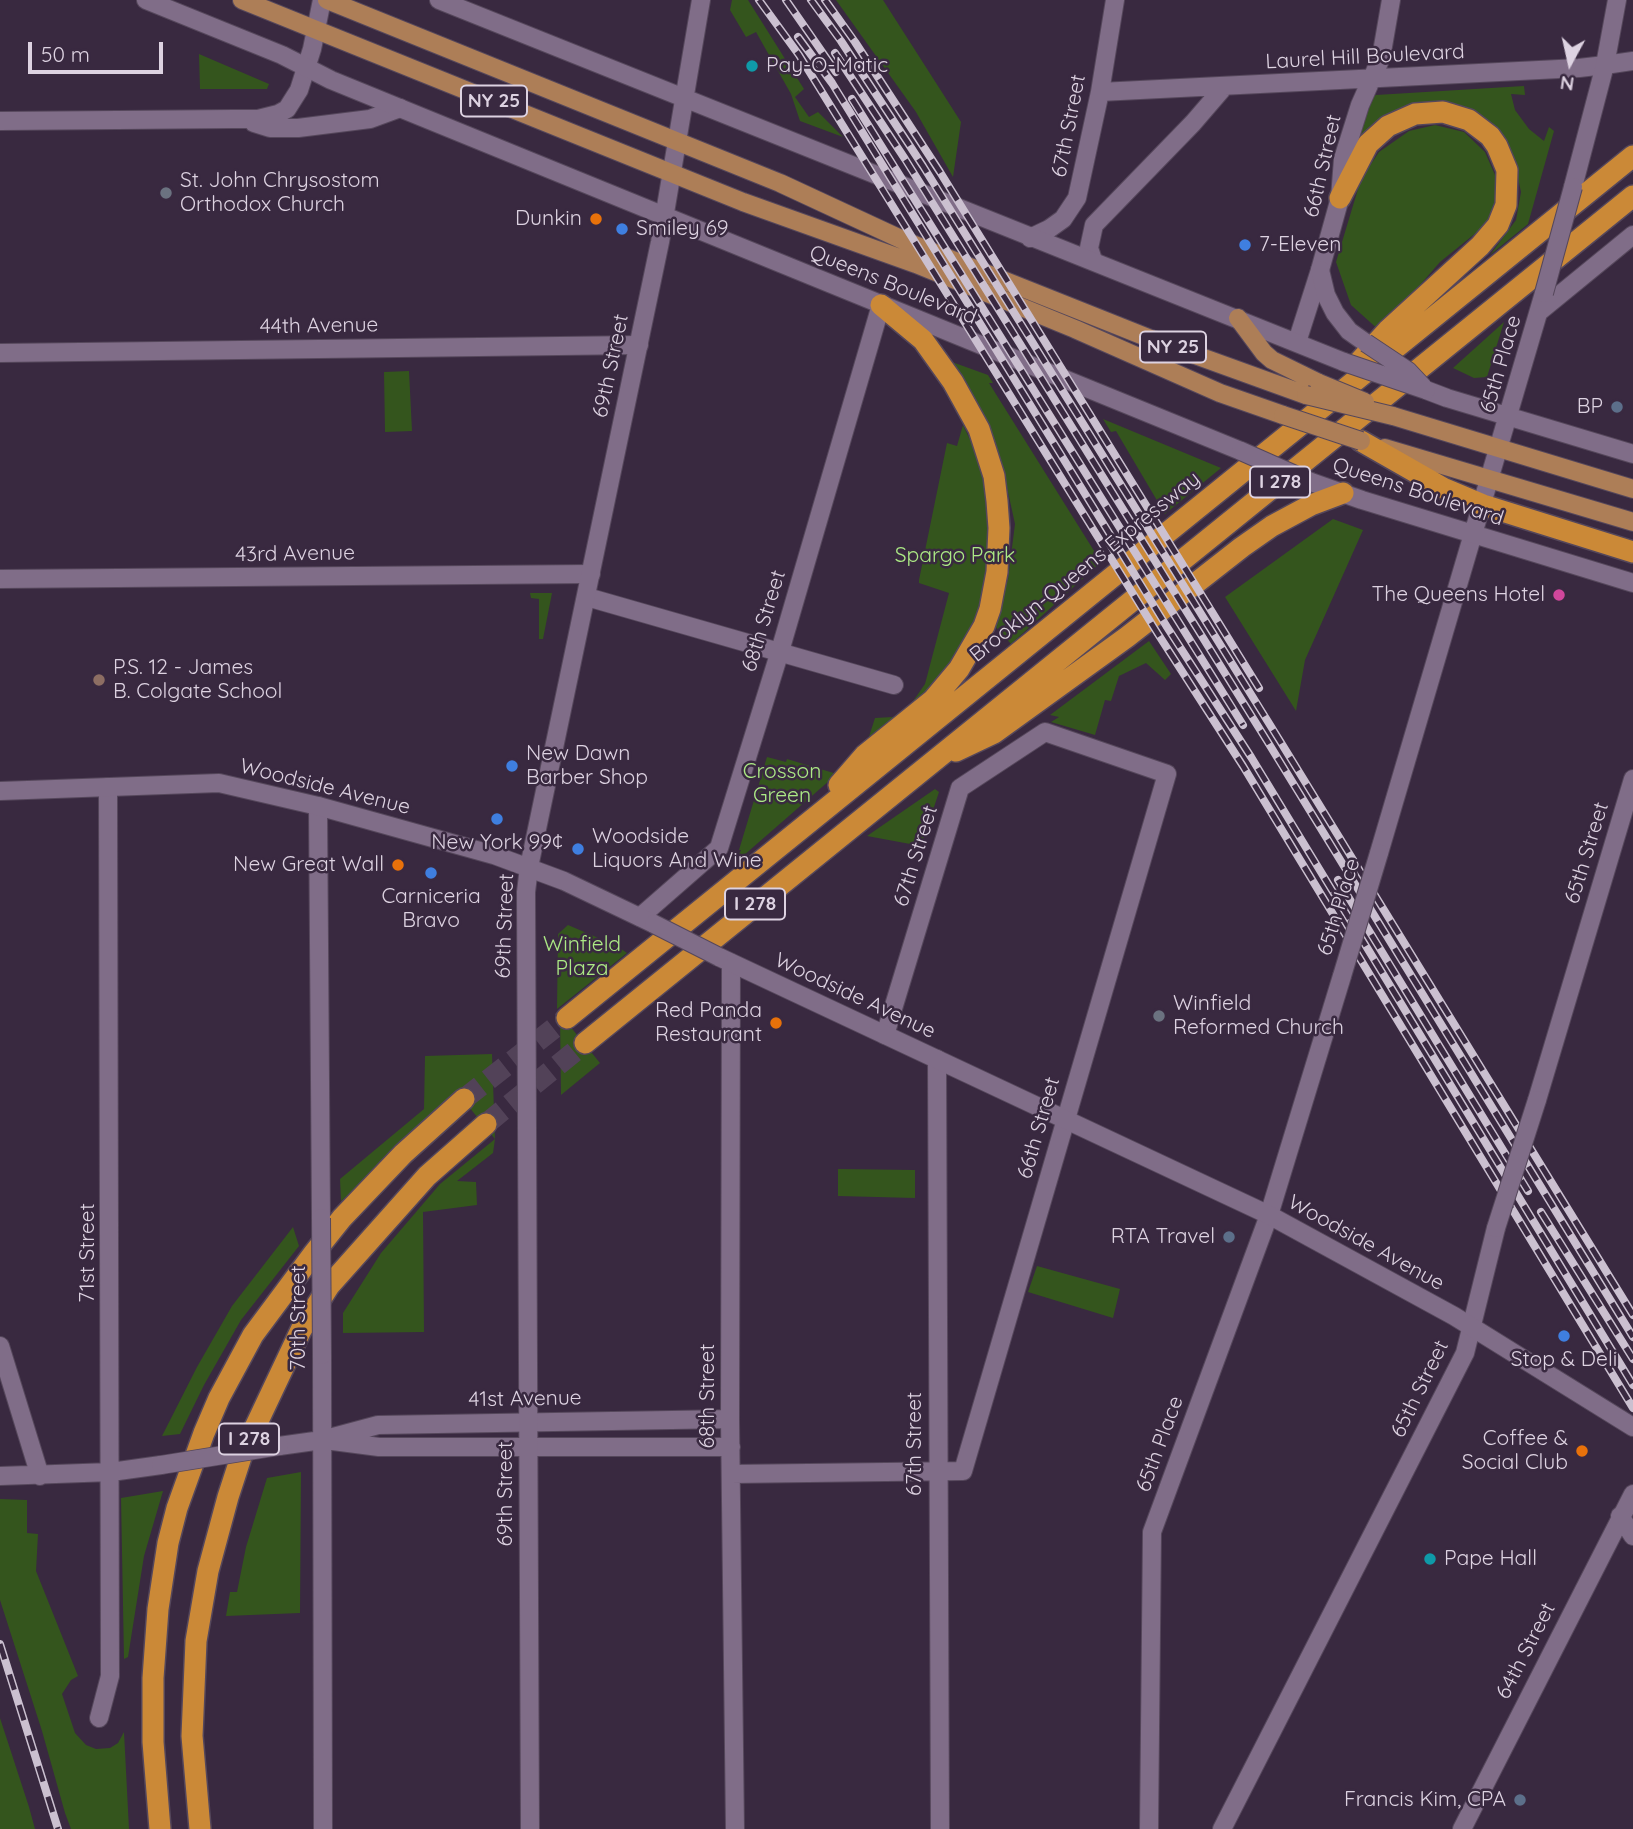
<!DOCTYPE html>
<meta charset="utf-8">
<style>
body{margin:0}
#map{position:relative;width:1633px;height:1829px;overflow:hidden;background:#392940;font-family:Quicksand,sans-serif}
canvas{display:block}
.north{position:absolute;left:1535px;top:28px;width:70px;height:70px;-webkit-text-stroke:5px #392940;paint-order:stroke;rotate:188deg;font-size:19px;font-weight:700;line-height:28px;text-align:center;color:#ddd2e1}
.north::after{content:'';display:block;margin:auto;width:24px;height:32px;background:#ddd2e1;clip-path:polygon(50% 0,100% 100%,50% 72%,0 100%)}
.scale{position:absolute;left:28px;top:42px;width:135px;height:32px;box-sizing:border-box;border:4px solid #ddd2e1;border-top:0;padding-left:9px;font-size:21px;line-height:24px;white-space:nowrap;color:#ddd2e1;-webkit-text-stroke:5px #392940;paint-order:stroke}
</style>
<div id="map">
<canvas width="1633" height="1829"></canvas>
<div class="north">N</div>
<div class="scale">50 m</div>
</div>
<script>
const c = document.querySelector('canvas').getContext('2d');
c.lineJoin = 'round';
function paint(path, color) { c.fillStyle = color; c.fill(path, 'evenodd'); }
const toPath = rows => new Path2D(rows.map(r => 'M' + r).join(''));
function strokePath(path, color, width, dash) { c.strokeStyle = color; c.lineWidth = width; c.lineCap = dash ? 'butt' : 'round'; c.setLineDash(dash || []); c.stroke(path); }
function write(font, color, halo, rows, align = 'center') {
  c.font = font + ' Quicksand,sans-serif'; c.lineWidth = 5; c.setLineDash([]); c.textBaseline = 'middle'; c.strokeStyle = halo; c.fillStyle = color; for (const [text, x, y, turn = 0] of rows) {
    c.save(); c.translate(x, y); c.rotate((+turn || 0) * Math.PI / 180); c.textAlign = isNaN(turn) ? turn : align; if (halo) c.strokeText(text, 0, 0); c.fillText(text, 0, 0); c.restore();
  }
}
paint(toPath([
 [732,0,748,0,804,89,795,97,809,117,818,112,843,137,800,121,791,94,756,32,746,37,730,10],
 [836,0,883,0,961,122,953,177,916,112],
 [199,54,269,84,267,89,200,89],
 [1524,86,1525,95,1511,94,1515,110,1529,129,1544,141,1549,127,1554,131,1528,224,1490,255,1516,220,1521,192,1513,155,1499,130,1467,108,1427,103,1358,142,1367,100,1376,95],
 [1435,125,1464,132,1485,152,1495,175,1496,206,1482,228,1440,262,1380,331,1351,305,1336,262,1361,179,1379,152,1409,131],
 [1504,322,1487,377,1474,378,1453,368],
 [952,362,988,375,993,383,989,383,1101,562,1011,644,994,625,1008,579,1015,524,1001,460,966,386],
 [409,371,412,431,385,432,384,372],
 [1103,419,1221,468,1165,514,1116,431,1111,432],
 [963,425,984,469,992,520,987,570,977,622,957,665,865,749,875,718,893,717,909,707,925,684,949,593,919,583,919,580,947,443,957,446],
 [1333,519,1363,530,1305,660,1296,711,1225,597],
 [530,593,552,593,543,639,539,639,539,599,531,598],
 [1149,641,1171,674,1165,680,1146,663,1119,676,1111,701,1105,700,1095,735,1051,722,1059,717,1050,715],
 [767,757,786,762,787,759,837,774,735,863,741,850,739,850],
 [935,789,939,792,921,846,867,836],
 [568,925,617,946,627,953,557,1009,558,934],
 [560,1014,600,1063,561,1095],
 [492,1054,495,1139,493,1153,457,1181,476,1182,477,1205,423,1212,424,1332,343,1333,343,1313,381,1253,440,1184,495,1139,460,1096,341,1201,340,1179,424,1109,425,1056],
 [838,1169,915,1170,915,1198,838,1196],
 [293,1227,299,1246,241,1320,204,1385,180,1434,162,1436,197,1367,232,1306],
 [1037,1266,1120,1289,1113,1318,1028,1292],
 [301,1472,300,1613,226,1616,230,1592,237,1592,246,1547,267,1478],
 [163,1491,144,1556,128,1657,124,1659,121,1498],
 [0,1499,27,1500,27,1533,38,1534,36,1571,78,1676,71,1680,62,1694,75,1733,86,1745,96,1749,110,1748,118,1743,124,1732,129,1829,71,1829,65,1813,42,1731,0,1600],
 [0,1718,29,1807,35,1829,0,1829]
]), '#34551d');
strokePath(toPath([
 [464,1099,567,1018],
 [486,1124,585,1043]
]), '#524258', 21, [21, 10]);
const street = toPath([
 [1100,92,1579,68,1605,65],
 [0,121,234,119,258,119,278,114,287,109,299,90,312,49,322,0],
 [254,123,270,128,298,128,370,119,400,108],
 [1030,238,1049,229,1063,219,1077,198,1100,92,1115,0],
 [1093,260,1089,248,1094,225,1193,123,1224,87],
 [1297,342,1320,270,1340,198,1343,159,1360,105,1381,58,1391,0],
 [0,353,639,345],
 [0,579,591,574],
 [587,597,894,685],
 [318,806,321,1218],
 [1379,853,1473,534],
 [640,917,719,848,780,651,881,305],
 [731,963,730,1419,735,1829],
 [937,1059,940,1829],
 [1537,1100,1633,779],
 [0,1346,40,1476],
 [322,1355,323,1829],
 [333,1441,379,1447,731,1447],
 [279,1446,322,1440,378,1425,730,1419],
 [731,1474,963,1471,1167,774,1045,732,960,788,885,1035],
 [0,1476,111,1472,161,1465],
 [1620,1516,1633,1536],
 [99,1718,110,1676,108,787],
 [1149,1829,1152,1532,1269,1215,1342,976],
 [1222,1829,1465,1353,1496,1228],
 [1462,1829,1633,1494]
]);
const secondary = toPath([
 [146,0,282,55,331,80,1241,451],
 [439,0,1344,362],
 [1605,65,1633,61],
 [1573,187,1605,65,1617,0],
 [1320,270,1326,295,1335,313,1349,331,1366,343],
 [1540,311,1633,235],
 [1426,390,1447,398,1633,454],
 [1311,482,1362,500,1633,583],
 [1473,534,1544,293],
 [0,791,219,783,318,806,494,855,564,881,654,924],
 [719,957,1269,1215,1454,1316,1633,1427],
 [530,1829,526,892,529,867,660,242,701,0]
]);
const primary = toPath([
 [242,0,743,202,916,264,1075,329,1220,393,1283,415],
 [327,0,780,183,905,241,1151,339,1306,395],
 [1238,318,1264,353,1272,360,1319,383],
 [1393,416,1633,489],
 [1385,448,1633,522]
]);
const highway = toPath([
 [1340,198,1368,144,1388,126,1415,114,1443,112,1469,120,1490,136,1497,146,1507,170,1506,205,1498,225,1480,246,1388,330,1359,362],
 [1361,441,1445,489,1483,505,1633,552],
 [956,751,994,733,1127,637,1242,547,1272,526,1311,505,1343,493],
 [839,785,865,755,933,700,959,669,984,626,990,609,997,572,999,528,997,501,994,476,979,429,953,382,923,340,881,305],
 [567,1018,1633,156],
 [585,1043,1633,196],
 [160,1829,153,1742,153,1678,158,1609,168,1543,177,1508,204,1433,219,1398,253,1335,314,1253,342,1218,403,1154,464,1099],
 [200,1829,192,1736,196,1641,208,1571,228,1497,241,1457,301,1330,329,1286,427,1176,486,1124]
]);
strokePath(street, '#55475b', 20);
strokePath(secondary, '#55475b', 20);
strokePath(primary, '#55475b', 20);
strokePath(highway, '#55475b', 24);
strokePath(street, '#806d88', 18);
strokePath(secondary, '#806d88', 18);
strokePath(primary, '#ad7e57', 18);
strokePath(highway, '#cb8937', 21);
const rail = toPath([
 [759,0,799,55,1158,634,1243,766,1633,1408],
 [786,0,836,72],
 [811,0,841,41,923,166,1280,741,1633,1315],
 [825,0,855,42,940,172,1259,688],
 [798,37,832,83,1167,627,1251,757,1633,1385],
 [835,53,905,159,1269,744,1633,1337],
 [852,99,1243,725],
 [1338,880,1528,1191],
 [1541,1212,1633,1359],
 [0,1644,58,1829]
]);
strokePath(rail, '#cbc0d0', 8);
strokePath(rail, '#392940', 5, [16]);
const streetBridge = toPath([
 [1342,976,1379,853],
 [321,1218,322,1355],
 [1496,1228,1537,1100],
 [161,1465,279,1446]
]);
const secondaryBridge = toPath([
 [1544,293,1573,187],
 [1366,343,1408,371,1423,387],
 [1344,362,1426,390],
 [1241,451,1311,482],
 [654,924,719,957]
]);
const primaryBridge = toPath([
 [1319,383,1365,402],
 [1306,395,1393,416],
 [1283,415,1361,441]
]);
strokePath(streetBridge, '#55475b', 20, []);
strokePath(secondaryBridge, '#55475b', 20, []);
strokePath(primaryBridge, '#55475b', 20, []);
strokePath(streetBridge, '#806d88', 18);
strokePath(secondaryBridge, '#806d88', 18);
strokePath(primaryBridge, '#ad7e57', 18);
for (const [x, y, r, color] of [
 [752,66,7,"#0f9aa8"],
 [166,193,7,"#6b7280"],
 [596,219,7,"#e8710a"],
 [622,229,7,"#3f7fe0"],
 [1245,245,7,"#3f7fe0"],
 [1617,407,7,"#5c6f8a"],
 [1559,595,7,"#d1479c"],
 [99,680,7,"#8d6e63"],
 [512,766,7,"#3f7fe0"],
 [497,819,7,"#3f7fe0"],
 [578,849,7,"#3f7fe0"],
 [398,865,7,"#e8710a"],
 [431,873,7,"#3f7fe0"],
 [1159,1016,7,"#6b7280"],
 [776,1023,7,"#e8710a"],
 [1229,1237,7,"#5c6f8a"],
 [1564,1336,7,"#3f7fe0"],
 [1582,1451,7,"#e8710a"],
 [1430,1559,7,"#0f9aa8"],
 [1520,1800,7,"#5c6f8a"]
]) { const dot = new Path2D(); dot.arc(x, y, r, 0, 2 * Math.PI); c.fillStyle = color; c.fill(dot); strokePath(dot, '#392940', 2.5); }
for (const [x, y, w] of [
 [494,101,66],
 [1173,347,66],
 [1280,482,60],
 [755,904,60],
 [249,1439,60]
]) { const box = new Path2D(); box.roundRect(x - w / 2, y - 15.5, w, 31, 5); c.fillStyle = '#392940'; c.fill(box); strokePath(box, '#ddd2e1', 2); }
write('bold 19px', '#ddd2e1', null, [
 ["NY 25",494,101],
 ["NY 25",1173,347],
 ["I 278",1280,482],
 ["I 278",755,904],
 ["I 278",249,1439]
]);
write('21px', '#ddd2e1', '#392940', [
 ["Laurel Hill Boulevard",1365,57,-3],
 ["67th Street",1069,126,-79],
 ["66th Street",1323,166,-77],
 ["Queens Boulevard",893,285,22],
 ["44th Avenue",319,326,-1],
 ["65th Place",1501,364,-74],
 ["69th Street",611,366,-78],
 ["Queens Boulevard",1418,492,18],
 ["43rd Avenue",295,554,-1],
 ["Brooklyn-Queens Expressway",1085,567,-39],
 ["68th Street",764,621,-73],
 ["Woodside Avenue",325,787,14],
 ["65th Street",1587,853,-73],
 ["67th Street",916,856,-73],
 ["65th Place",1339,907,-73],
 ["69th Street",505,926,-88],
 ["Woodside Avenue",855,996,25],
 ["66th Street",1039,1128,-74],
 ["Woodside Avenue",1366,1243,29],
 ["71st Street",88,1253,-90],
 ["70th Street",299,1318,-90],
 ["65th Street",1420,1389,-64],
 ["68th Street",708,1396,-90],
 ["41st Avenue",525,1399,-1],
 ["67th Street",915,1444,-90],
 ["65th Place",1160,1444,-70],
 ["69th Street",506,1494,-90],
 ["64th Street",1526,1651,-63]
]);
write('21px', '#ddd2e1', '#392940', [
 ["Pay-O-Matic",766,66],
 ["St. John Chrysostom",180,181],
 ["Orthodox Church",180,205],
 ["Dunkin",582,219,"right"],
 ["Smiley 69",636,229],
 ["7-Eleven",1259,245],
 ["BP",1603,407,"right"],
 ["The Queens Hotel",1545,595,"right"],
 ["P.S. 12 - James",113,668],
 ["B. Colgate School",113,692],
 ["New Dawn",526,754],
 ["Barber Shop",526,778],
 ["Woodside",592,837],
 ["Liquors And Wine",592,861],
 ["New York 99¢",497,843,"center"],
 ["New Great Wall",384,865,"right"],
 ["Carniceria",431,897,"center"],
 ["Bravo",431,921,"center"],
 ["Winfield",1173,1004],
 ["Reformed Church",1173,1028],
 ["Red Panda",762,1011,"right"],
 ["Restaurant",762,1035,"right"],
 ["RTA Travel",1215,1237,"right"],
 ["Stop & Deli",1564,1360,"center"],
 ["Coffee &",1568,1439,"right"],
 ["Social Club",1568,1463,"right"],
 ["Pape Hall",1444,1559],
 ["Francis Kim, CPA",1506,1800,"right"]
], 'left');
write('21px', '#acea85', '#392940', [
 ["Spargo Park",955,556],
 ["Crosson",782,772],
 ["Green",782,796],
 ["Winfield",582,945],
 ["Plaza",582,969]
]);
</script>
